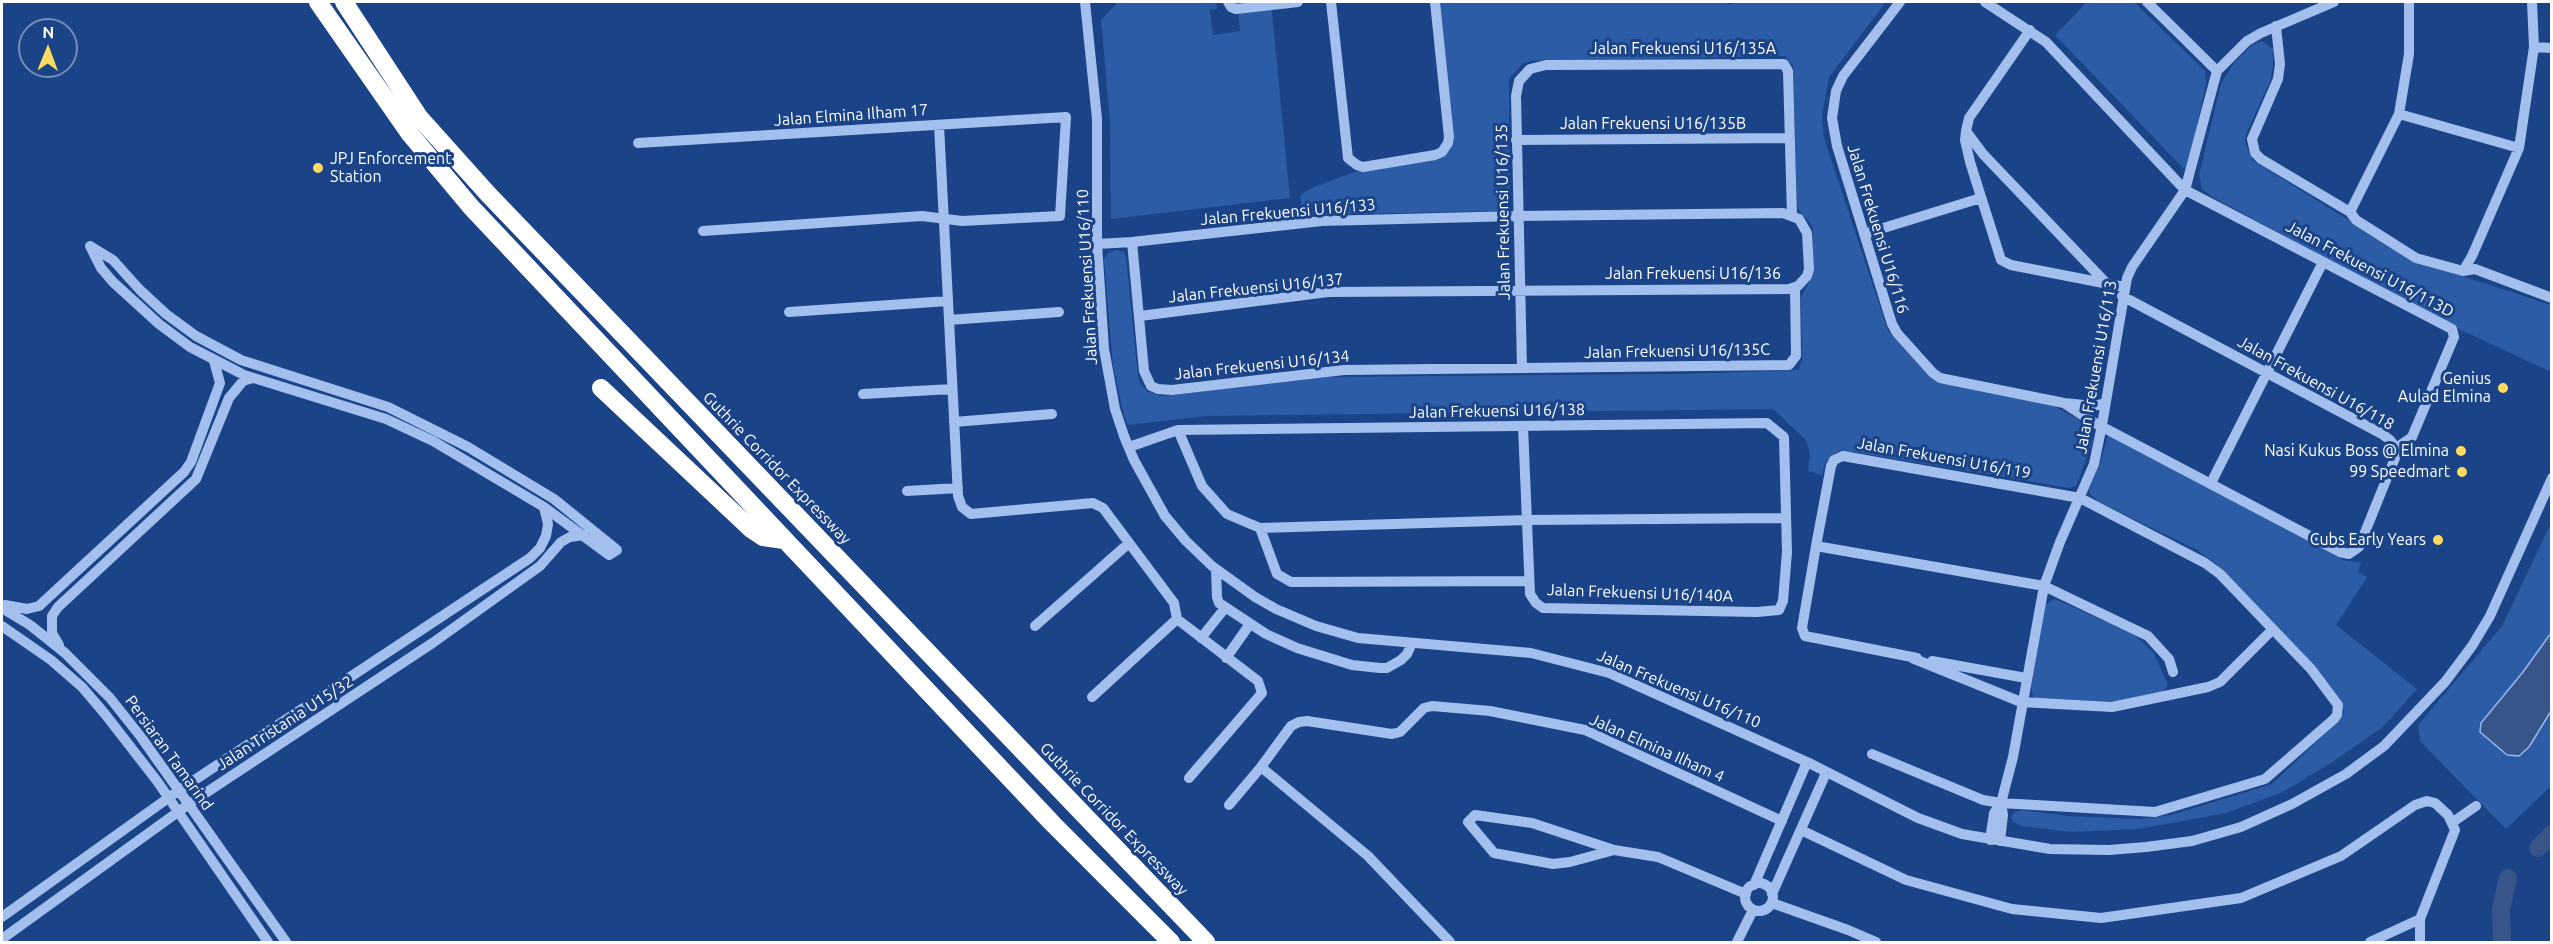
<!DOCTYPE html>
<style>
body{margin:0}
#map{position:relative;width:2553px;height:944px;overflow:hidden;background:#1a4388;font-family:Ubuntu,sans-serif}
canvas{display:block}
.frame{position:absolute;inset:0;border:3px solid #fff;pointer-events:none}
.north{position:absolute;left:18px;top:18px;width:60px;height:60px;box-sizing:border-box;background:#1a4388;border:2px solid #768eb8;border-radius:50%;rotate:1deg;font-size:16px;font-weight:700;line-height:24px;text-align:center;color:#fff}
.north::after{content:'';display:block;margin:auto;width:21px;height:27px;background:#ffda5e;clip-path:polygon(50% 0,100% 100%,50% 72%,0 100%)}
</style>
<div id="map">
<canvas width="2553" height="944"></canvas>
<div class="frame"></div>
<div class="north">N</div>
</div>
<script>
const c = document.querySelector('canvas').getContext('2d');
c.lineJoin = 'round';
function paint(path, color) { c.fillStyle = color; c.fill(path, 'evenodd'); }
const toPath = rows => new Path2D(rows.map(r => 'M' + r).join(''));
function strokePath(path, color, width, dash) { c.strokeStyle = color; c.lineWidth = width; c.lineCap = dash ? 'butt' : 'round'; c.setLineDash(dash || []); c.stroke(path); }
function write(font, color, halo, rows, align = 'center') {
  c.font = font + ' Ubuntu,sans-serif'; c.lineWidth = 6; c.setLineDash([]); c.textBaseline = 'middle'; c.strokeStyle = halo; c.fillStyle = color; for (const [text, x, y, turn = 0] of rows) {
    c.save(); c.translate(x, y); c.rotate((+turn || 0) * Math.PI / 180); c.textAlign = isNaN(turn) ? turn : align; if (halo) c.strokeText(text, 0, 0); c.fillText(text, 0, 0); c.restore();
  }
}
paint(toPath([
 [1118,2,1216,2,1217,9,1210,10,1213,35,1240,31,1238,7,1271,3,1290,198,1111,219,1110,121,1101,20],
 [1434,2,1721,2,1729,4,1739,2,1886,2,1829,77,1822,116,1824,138,1888,331,1938,383,2050,404,2082,421,2093,441,2076,486,2069,488,1854,452,1838,452,1830,457,1825,464,1822,475,1808,471,1810,454,1806,440,1773,409,1206,416,1128,425,1125,420,1113,366,1104,259,1108,253,1117,250,1124,252,1126,257,1138,376,1140,383,1147,391,1162,396,1329,377,1684,374,1799,370,1802,358,1801,297,1813,275,1813,228,1808,220,1799,211,1797,203,1793,66,1785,56,1530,61,1522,64,1509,79,1510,200,1508,206,1498,211,1302,215,1300,195,1314,187,1363,169,1432,159,1448,139],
 [2087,2,2134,2,2205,71,2206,83,2191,155,2187,167,2184,169,2055,35],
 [2262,41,2273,49,2273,66,2271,79,2246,134,2245,141,2252,160,2413,260,2551,305,2551,372,2461,330,2214,198,2202,189,2199,175,2221,83,2234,63,2252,45],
 [2108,435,2346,561,2361,562,2358,572,2367,577,2336,625,2417,689,2383,727,2331,763,2283,792,2226,813,2139,829,2071,832,2022,826,2013,822,2011,817,2015,812,2022,810,2069,816,2140,819,2171,815,2272,784,2341,719,2344,712,2340,699,2307,660,2215,563,2197,550,2099,502,2090,494,2089,490,2101,461],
 [2551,523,2551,786,2506,829,2420,741,2418,725,2502,626],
 [2055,599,2133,634,2153,652,2168,685,2162,692,2116,702,2033,698,2031,686,2044,605]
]), '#2c5ca6');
const water = toPath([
 [2551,633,2551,711,2529,747,2519,756,2507,755,2480,732,2481,723,2523,672,2551,633]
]);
paint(water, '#375588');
strokePath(water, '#95b9ef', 1.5);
strokePath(toPath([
 [2538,848,2552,834],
 [2502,942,2501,909,2508,878]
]), '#375588', 18);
strokePath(toPath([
 [1085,2,1097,119,1097,244,1104,349,1115,409,1124,436,1134,460,1165,516,1186,541,1212,566,1255,597,1276,609,1316,626,1358,638,1531,653,1609,673,1807,762,1918,818,1962,834,2050,849,2109,850,2146,847,2192,841,2241,827,2292,804,2346,774,2384,746,2445,682,2472,646,2490,616,2552,478],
 [1228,2,1231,7,1236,9,1298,2],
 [1331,2,1348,158,1357,165,1363,167,1435,155,1442,152,1448,143,1449,137,1435,2],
 [1900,2,1843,76,1836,91,1832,118,1837,146,1892,324,1897,333,1933,373,1940,378,2064,403,2094,406,2105,403],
 [1985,2,2046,42,2185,190,2452,329,2454,337,2412,437,2396,448],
 [2147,2,2217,71],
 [2276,26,2280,64,2278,79,2252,139,2255,153,2261,159,2350,212,2356,220,2416,258,2463,271,2475,269,2552,298],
 [2030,30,1969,118,1966,131,1965,140,1970,162,2001,260,2011,265,2124,287],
 [2534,47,2552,48],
 [2399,114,2519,148],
 [939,125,958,496,962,507,971,514,1093,503,1103,508,1174,603,1177,619,1258,681,1262,693,1189,778],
 [1966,131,1983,154,2107,284],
 [1516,140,1790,138],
 [638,143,1066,117,1060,216,962,221,922,216,703,231],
 [2350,212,2399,114,2409,54,2409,2],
 [1864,234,1981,198],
 [1132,242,1144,371,1151,386,1158,389,1172,390,1344,370,1789,365,1796,356,1795,288],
 [1097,244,1132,242,1322,221,1517,216,1783,213,1799,219,1807,233,1809,269,1807,276,1798,286,1789,289,1328,292,1140,316],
 [90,246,113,260,140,290,166,314,196,336,241,360,388,407,468,447,554,499,617,550,609,555,544,507,433,441,386,419,244,375,190,347,159,324,113,282,101,268,90,246],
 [2463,271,2472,256,2519,148,2534,47,2532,2],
 [789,312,948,301],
 [949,320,1059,312],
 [1522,368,1516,96,1519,81,1530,69,1546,65,1784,64,1788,71,1792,215],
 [863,394,952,389],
 [2064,403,2093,422,2340,552,2349,554,2359,547,2395,458,2396,448,2390,440,2382,434,2122,296],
 [954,422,1052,414],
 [1178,430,1202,486,1227,514,1260,528,1277,574,1291,582,1529,581],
 [1129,447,1178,430,1767,423,1784,437,1787,552,1783,601,1779,610,1757,612,1543,608,1536,603,1530,594,1523,426],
 [2211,483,2323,262],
 [907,491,958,488],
 [1260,528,1527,520,1786,518],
 [1816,546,1802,628,1805,636,1917,658],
 [1216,569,1217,597,1219,603,1266,634,1297,648,1352,665,1380,668,1387,668,1401,660,1407,654,1412,643],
 [5,605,27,609,39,606,184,472,191,462,220,383,214,361],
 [2,608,30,625,65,653,110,698,141,737,286,942],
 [2,626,51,660,82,687,105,714,157,781,268,942],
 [1035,626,1129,543],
 [1201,638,1225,608],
 [59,645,52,633,52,616,58,607,196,479,229,398,243,381,253,378],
 [1226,658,1250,624],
 [1912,658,2021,702,2112,707,2208,687,2220,682,2273,629],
 [1932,661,2026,678],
 [1092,697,1177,619],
 [1872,754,1983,800,2001,803,2155,812,2265,779,2334,719,2337,715,2338,705,2311,669,2220,574,2205,563,2080,498,1843,456,1834,460,1831,466,1816,546,2044,586,2148,636,2169,659,2173,672],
 [1261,767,1368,856,1450,942],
 [1229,805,1261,767,1291,726,1299,722,1307,721,1392,734,1400,732,1424,708,1432,706,1490,711,1585,730,1782,821],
 [2453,822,2476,806],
 [1801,830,1906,880,2012,909,2101,918,2241,898,2341,856,2415,805,2427,801,2435,803,2448,815,2455,830,2420,919],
 [1990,840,1994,813,2001,803,2013,757,2044,586,2060,542,2094,464,2102,425,2127,278,2132,267,2185,190,2217,71,2247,41,2261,33,2334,2],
 [2000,841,2003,815,2001,803],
 [1614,850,1570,862,1553,864,1494,853,1468,822,1475,815,1532,823,1614,850,1658,857,1746,894],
 '1745 897a14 14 0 1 1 28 0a14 14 0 1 1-28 0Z',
 [1754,885,1807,762],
 [1772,894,1826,773],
 [1772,903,1848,930,1876,942],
 [2,917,178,791,530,558,540,548,546,536,548,524,544,507],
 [2,939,189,804,434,642,540,566,561,542,570,537,583,535],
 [1737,942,1753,910],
 [2370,942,2420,919,2420,942]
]), '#a2bfed', 10);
strokePath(toPath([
 [318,2,410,134,471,207,1053,824,1171,942],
 [344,2,419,117,488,194,1206,942],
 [601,388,751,529,763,537,784,540]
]), '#fff', 18);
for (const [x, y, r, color] of [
 [318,168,6,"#ffda5e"],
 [2503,388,6,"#ffda5e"],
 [2461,451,6,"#ffda5e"],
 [2462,472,6,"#ffda5e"],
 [2438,540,6,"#ffda5e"]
]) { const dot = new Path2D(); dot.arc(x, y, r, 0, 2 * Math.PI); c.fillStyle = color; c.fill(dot); strokePath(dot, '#1a4388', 2); }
write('16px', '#fff', '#1a4388', [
 ["Jalan Frekuensi U16/135A",1683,49],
 ["Jalan Elmina Ilham 17",851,115,-4],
 ["Jalan Frekuensi U16/135B",1653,124],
 ["Jalan Frekuensi U16/133",1288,212,-5],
 ["Jalan Frekuensi U16/135",1503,212,-91],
 ["Jalan Frekuensi U16/116",1878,229,73],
 ["Jalan Frekuensi U16/113D",2370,269,28],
 ["Jalan Frekuensi U16/136",1693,274],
 ["Jalan Frekuensi U16/110",1087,277,-93],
 ["Jalan Frekuensi U16/137",1256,288,-6],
 ["Jalan Frekuensi U16/135C",1677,351,-1],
 ["Jalan Frekuensi U16/134",1262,365,-6],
 ["Jalan Frekuensi U16/113",2096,367,-80],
 ["Jalan Frekuensi U16/118",2316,383,29],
 ["Jalan Frekuensi U16/138",1497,411,-1],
 ["Jalan Frekuensi U16/119",1944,458,10],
 ["Guthrie Corridor Expressway",777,468,46],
 ["Jalan Frekuensi U16/140A",1640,593,2],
 ["Jalan Frekuensi U16/110",1679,689,23],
 ["Jalan Tristania U15/32",285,723,-33],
 ["Jalan Elmina Ilham 4",1657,748,24],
 ["Persiaran Tamarind",169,753,54],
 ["Guthrie Corridor Expressway",1114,819,46]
]);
write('16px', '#fff', '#1a4388', [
 ["JPJ Enforcement",330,159,"left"],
 ["Station",330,177,"left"],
 ["Genius",2491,379],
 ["Aulad Elmina",2491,397],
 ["Nasi Kukus Boss @ Elmina",2449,451],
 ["99 Speedmart",2450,472],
 ["Cubs Early Years",2426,540]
], 'right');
</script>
